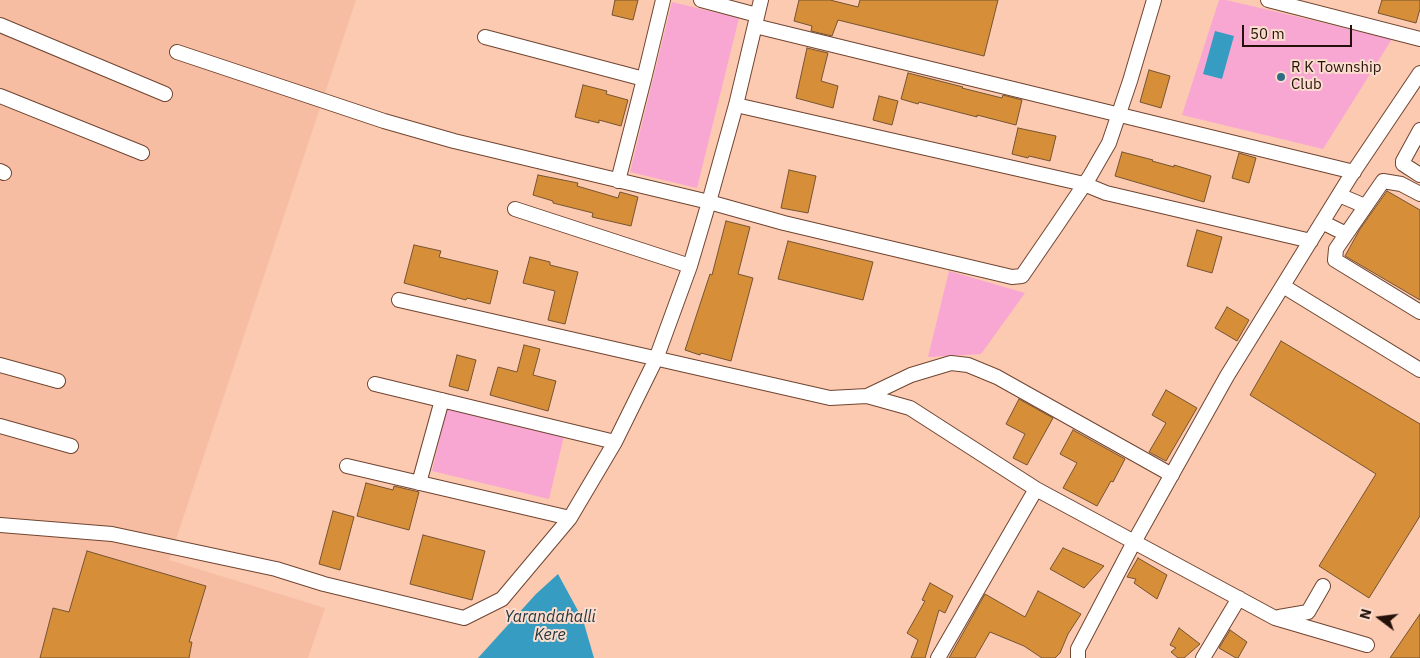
<!DOCTYPE html>
<style>
body{margin:0}
#map{position:relative;width:1420px;height:658px;overflow:hidden;background:#fcc9b1;font-family:"IBM Plex Sans",sans-serif}
canvas{display:block}
.north{position:absolute;left:1355px;top:593px;width:50px;height:50px;-webkit-text-stroke:4px #fbdccd;paint-order:stroke;rotate:285deg;font-size:14px;font-weight:700;line-height:20px;text-align:center;color:#24120a}
.north::after{content:'';display:block;margin:auto;width:18px;height:22px;background:#24120a;clip-path:polygon(50% 0,100% 100%,50% 72%,0 100%)}
.scale{position:absolute;left:1242px;top:25px;width:110px;height:22px;box-sizing:border-box;border:2px solid #24120a;border-top:0;padding-left:6px;font-size:15px;line-height:18px;white-space:nowrap;color:#24120a;-webkit-text-stroke:4px #fbdccd;paint-order:stroke}
</style>
<div id="map">
<canvas width="1420" height="658"></canvas>
<div class="north">N</div>
<div class="scale">50 m</div>
</div>
<script>
const c = document.querySelector('canvas').getContext('2d');
c.lineJoin = 'round';
function paint(path, color) { c.fillStyle = color; c.fill(path, 'evenodd'); }
const toPath = rows => new Path2D(rows.map(r => 'M' + r).join(''));
function strokePath(path, color, width, dash) { c.strokeStyle = color; c.lineWidth = width; c.lineCap = dash ? 'butt' : 'round'; c.setLineDash(dash || []); c.stroke(path); }
function write(font, color, halo, rows, align = 'center') {
  c.font = font + ' "IBM Plex Sans",sans-serif'; c.lineWidth = 4; c.setLineDash([]); c.textBaseline = 'middle'; c.strokeStyle = halo; c.fillStyle = color; for (const [text, x, y, turn = 0] of rows) {
    c.save(); c.translate(x, y); c.rotate((+turn || 0) * Math.PI / 180); c.textAlign = isNaN(turn) ? turn : align; if (halo) c.strokeText(text, 0, 0); c.fillText(text, 0, 0); c.restore();
  }
}
paint(toPath([
 [0,0,356,0,169,560,325,608,308,658,0,658]
]), '#f7bda2');
paint(toPath([
 [1219,0,1226,0,1392,39,1323,149,1182,115],
 [672,2,739,18,697,188,630,172],
 [949,271,1025,293,981,354,928,357],
 [447,408,564,436,549,499,432,471]
]), '#f8a7d3');
paint(toPath([
 [1215,31,1234,36,1222,79,1203,74],
 [558,574,583,620,594,658,478,658,536,594]
]), '#369cc1');
const building = toPath([
 [615,0,638,0,633,20,612,15,615,0],
 [799,0,830,0,858,7,860,0,998,0,984,56,838,20,832,36,811,31,812,26,794,21,799,0],
 [1382,0,1420,0,1420,9,1416,23,1378,13,1382,0],
 [807,48,828,53,821,81,838,86,833,108,796,98,807,48],
 [1149,70,1170,76,1161,108,1140,102,1149,70],
 [908,73,963,87,962,88,1002,98,1003,95,1022,100,1016,125,977,115,977,117,919,102,918,104,901,99,908,73],
 [583,85,607,91,606,94,628,100,621,126,599,120,599,123,575,117,583,85],
 [879,96,898,101,892,125,873,120,879,96],
 [1018,128,1056,136,1050,161,1029,156,1028,158,1012,154,1018,128],
 [1122,152,1153,160,1152,161,1174,167,1174,165,1211,176,1204,202,1115,176,1122,152],
 [1239,153,1256,158,1249,183,1232,178,1239,153],
 [789,170,816,176,808,213,781,208,789,170],
 [538,175,578,183,577,186,618,198,620,192,638,197,631,226,592,217,593,213,553,203,553,201,533,195,538,175],
 [1387,191,1420,210,1420,300,1345,256,1360,229,1387,191],
 [726,221,750,227,738,274,753,278,731,361,701,353,700,355,685,350,710,274,712,275,726,221],
 [1197,230,1222,237,1212,273,1187,266,1197,230],
 [788,241,873,262,863,300,778,279,788,241],
 [414,245,441,251,439,257,498,271,490,304,467,298,466,300,404,283,414,245],
 [530,257,550,262,550,265,578,272,565,324,548,320,555,291,523,283,530,257],
 [1227,307,1249,320,1237,341,1215,328,1227,307],
 [1281,341,1420,424,1420,516,1369,598,1319,566,1376,474,1250,395,1281,341],
 [524,345,540,349,533,375,556,381,548,411,490,395,498,367,517,372,524,345],
 [457,355,476,360,468,391,449,386,457,355],
 [1166,390,1197,408,1166,461,1149,452,1166,423,1152,415,1166,390],
 [1019,399,1053,418,1027,465,1013,458,1025,434,1006,424,1019,399],
 [1073,430,1125,459,1113,482,1111,481,1097,506,1063,488,1077,463,1060,454,1073,430],
 [366,483,393,490,394,486,419,492,409,530,357,516,366,483],
 [333,511,354,517,340,570,319,564,333,511],
 [423,535,485,551,472,600,410,584,423,535],
 [1063,548,1104,566,1084,588,1050,569,1063,548],
 [87,551,206,586,189,642,192,642,189,658,40,658,53,608,69,612,87,551],
 [1138,558,1167,575,1157,599,1134,583,1136,579,1127,577,1138,558],
 [930,583,953,596,945,613,939,610,925,658,911,658,918,640,907,633,925,601,922,600,930,583],
 [1038,591,1081,614,1068,634,1060,653,1055,658,1042,658,1024,646,990,632,975,658,949,658,985,594,1025,617,1038,591],
 [1420,614,1420,658,1390,658,1420,614],
 [1179,628,1200,644,1184,658,1178,658,1171,652,1176,648,1170,645,1179,628],
 [1230,630,1247,642,1238,658,1236,658,1219,648,1230,630]
]);
paint(building, '#d78e38');
strokePath(building, '#755431', 1);
const minor = toPath([
 [701,0,757,15],
 [1268,0,1420,39],
 [0,25,165,94],
 [755,26,1354,172],
 [485,37,644,79,663,0],
 [177,52,384,121,454,141,709,202,784,223,1012,277,1022,276,1057,225,1090,176,1109,143,1130,81,1154,0],
 [0,96,142,153],
 [736,105,1084,184,1106,193,1311,241],
 [1420,130,1403,161,1403,164,1406,166,1420,175],
 [0,171,4,173],
 [618,181,644,79],
 [1420,194,1401,184,1383,181,1336,249,1335,260,1420,312],
 [1339,195,1365,206],
 [515,209,690,266],
 [1322,222,1346,234],
 [1283,286,1420,370],
 [399,300,830,398,867,396,910,408,1036,489,1275,618,1367,645],
 [0,365,58,381],
 [375,384,615,442],
 [867,396,911,375,951,363,968,365,997,377,1172,475],
 [0,426,71,446],
 [347,466,570,518],
 [419,483,442,400],
 [0,525,112,534,276,569,324,584,464,618,502,599,570,518,615,442,656,359,690,266,709,202,736,105,761,0],
 [1279,617,1308,612,1323,586],
 [938,658,1036,489],
 [1078,658,1078,649,1134,542,1227,376,1350,177,1420,73],
 [1203,658,1239,598]
]);
strokePath(minor, '#704531', 16);
strokePath(minor, '#fff', 14);
for (const [x, y, r, color] of [
 [1281,77,5,"#306d84"]
]) { const dot = new Path2D(); dot.arc(x, y, r, 0, 2 * Math.PI); c.fillStyle = color; c.fill(dot); strokePath(dot, '#fbdccd', 2); }
write('15px', '#24120a', '#fbdccd', [
 ["R K Township",1291,68],
 ["Club",1291,85]
], 'left');
write('italic 16px', '#223841', '#fbdccd', [
 ["Yarandahalli",550,617],
 ["Kere",550,635]
]);
</script>
